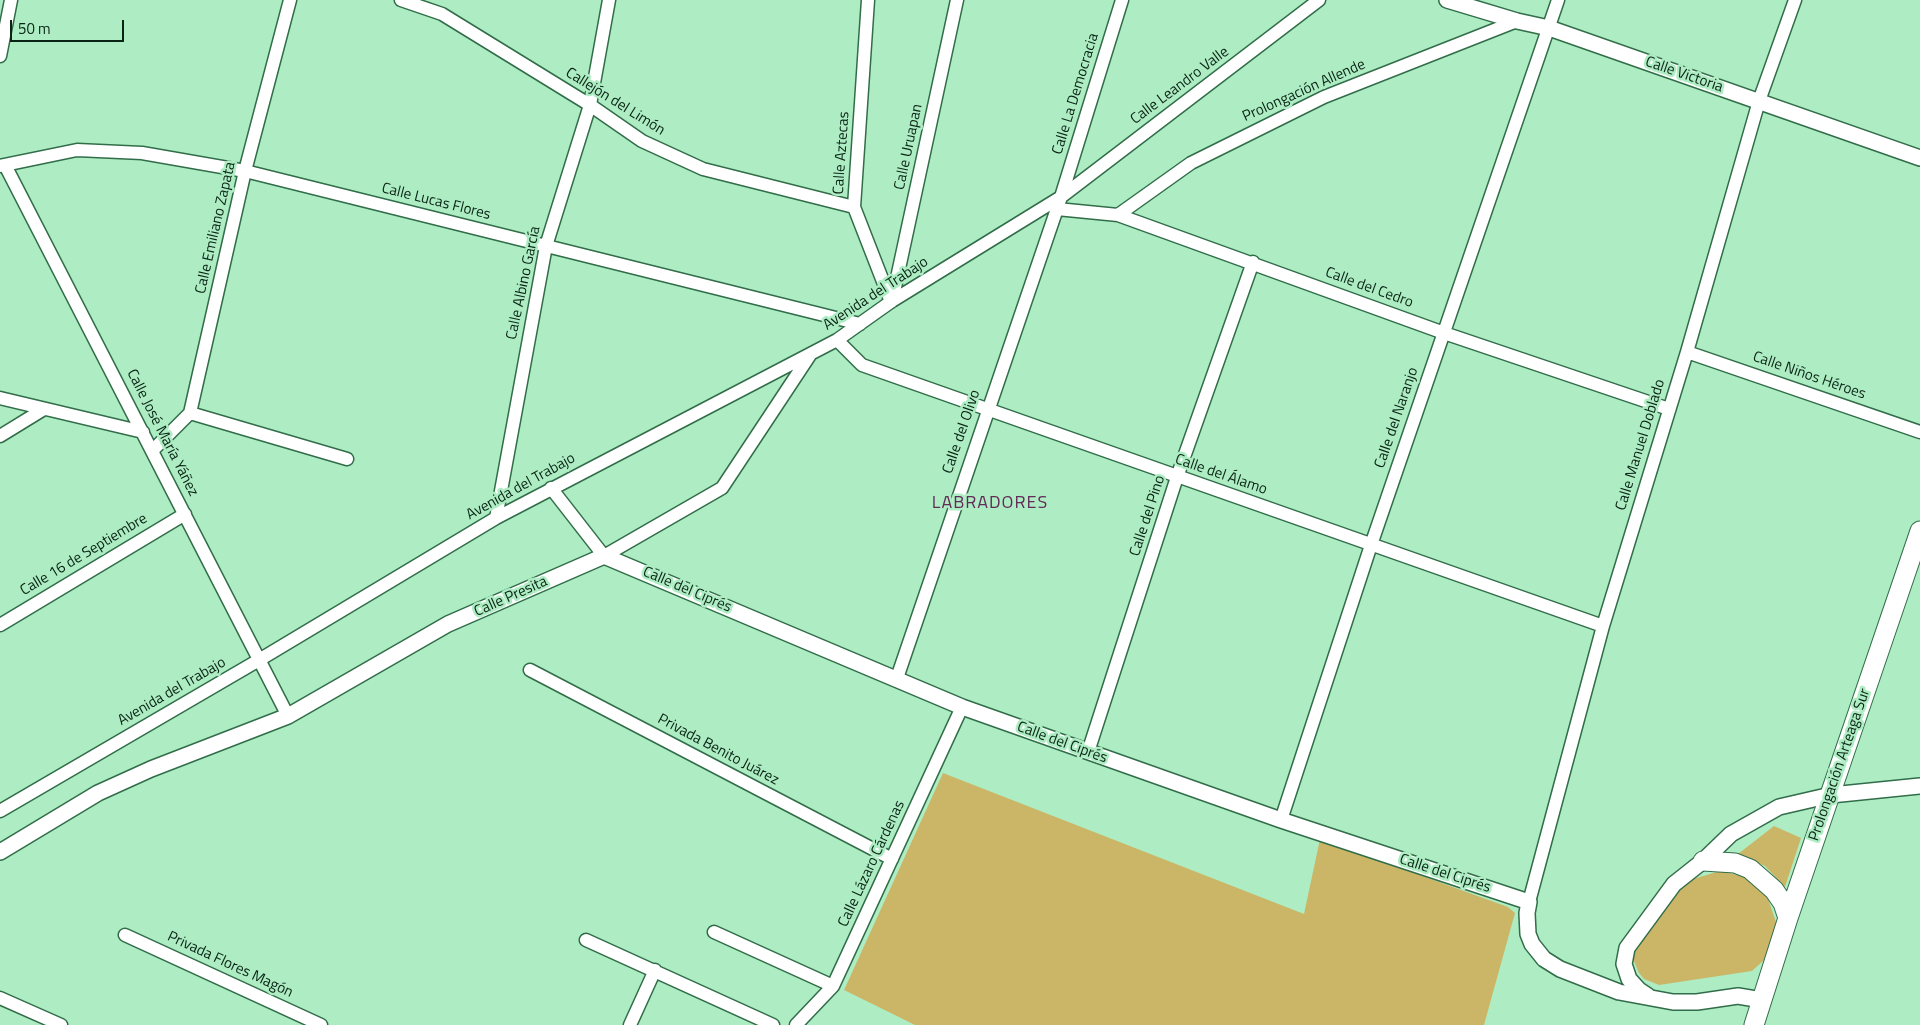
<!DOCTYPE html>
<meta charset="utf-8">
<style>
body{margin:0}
#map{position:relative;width:1920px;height:1025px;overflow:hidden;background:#aeedc3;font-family:"Titillium Web",sans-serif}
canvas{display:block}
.scale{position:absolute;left:10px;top:20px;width:114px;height:22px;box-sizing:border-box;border:2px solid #092314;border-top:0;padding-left:6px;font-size:15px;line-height:18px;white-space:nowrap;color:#092314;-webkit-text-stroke:4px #aeedc3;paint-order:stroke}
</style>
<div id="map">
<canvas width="1920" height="1025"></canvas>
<div class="scale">50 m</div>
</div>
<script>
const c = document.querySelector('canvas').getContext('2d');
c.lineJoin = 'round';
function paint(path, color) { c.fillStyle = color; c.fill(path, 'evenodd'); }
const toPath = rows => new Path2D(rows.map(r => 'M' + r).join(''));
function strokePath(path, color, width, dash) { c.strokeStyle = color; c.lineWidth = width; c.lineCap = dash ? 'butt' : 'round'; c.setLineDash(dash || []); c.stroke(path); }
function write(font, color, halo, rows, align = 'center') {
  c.font = font + ' "Titillium Web",sans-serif'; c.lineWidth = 5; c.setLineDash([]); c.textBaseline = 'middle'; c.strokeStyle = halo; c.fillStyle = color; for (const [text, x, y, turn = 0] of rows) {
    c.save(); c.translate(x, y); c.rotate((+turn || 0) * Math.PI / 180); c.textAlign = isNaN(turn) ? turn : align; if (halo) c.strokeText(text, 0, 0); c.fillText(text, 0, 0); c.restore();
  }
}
paint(toPath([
 [943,773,1304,914,1320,839,1508,907,1515,913,1484,1025,915,1025,844,990],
 [1774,826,1801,838,1785,887,1765,866,1738,854],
 [1720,871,1747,877,1767,896,1776,922,1775,936,1770,950,1763,961,1752,971,1659,985,1644,979,1639,973,1633,959,1635,943,1682,887,1693,879]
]), '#cbb667');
const minor = toPath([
 [401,0,442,14,590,105,642,141,703,169,854,207],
 [868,0,854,207,891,302],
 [0,56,11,0],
 [5,165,288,716],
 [0,166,77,150,142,153,245,171,860,324],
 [1057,209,1118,215,1444,333,1669,409],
 [1118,215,1191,163,1324,97,1517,21],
 [892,301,957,0],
 [837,340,862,365,1603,626],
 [1687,352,1920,432],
 [0,398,143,432],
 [190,413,347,459],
 [0,436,44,409],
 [153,450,190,413,245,171,290,0],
 [551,488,604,556,722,488,810,355],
 [496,518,546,246,590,105,609,0],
 [0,625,185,514],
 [530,670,892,859],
 [897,678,1061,197,1122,0],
 [1088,752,1177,477,1253,262],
 [0,811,259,660,496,518,837,340,892,301,1061,197,1319,0],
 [1281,820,1371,545,1558,0],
 [1529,902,1603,626,1687,352,1759,101,1795,0],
 [714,932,833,986],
 [125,935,321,1025],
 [586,940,773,1025],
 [0,998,61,1025],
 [630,1025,655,970],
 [796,1025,833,986,962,707]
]);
const tertiary = toPath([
 [1447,0,1517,21,1549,28,1920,158],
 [0,852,98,793,151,769,288,716,448,624,604,556,962,707,1281,820,1529,902,1527,913,1528,934,1532,944,1544,959,1560,969,1619,992,1673,1002,1697,1002,1738,996,1762,1000],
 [1648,996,1639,990,1629,979,1624,964,1627,948,1674,884,1703,861,1731,834,1779,807,1831,795,1920,786]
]);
const primary = toPath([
 [1703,861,1735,863,1750,869,1774,890,1783,903,1788,918],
 [1754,1025,1788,918,1920,531]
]);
strokePath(minor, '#316d49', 15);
strokePath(tertiary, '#316d49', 18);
strokePath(primary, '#316d49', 21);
strokePath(minor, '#fff', 12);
strokePath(tertiary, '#fff', 15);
strokePath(primary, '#fff', 19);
write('15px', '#092314', '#aeedc3', [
 ["Calle Victoria",1684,75,19],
 ["Calle Leandro Valle",1180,86,-37],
 ["Prolongación Allende",1304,91,-24],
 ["Calle La Democracia",1076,94,-73],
 ["Callejón del Limón",615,102,32],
 ["Calle Uruapan",909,147,-78],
 ["Calle Aztecas",842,153,-86],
 ["Calle Lucas Flores",436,202,14],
 ["Calle Emiliano Zapata",216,228,-77],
 ["Calle Albino García",524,283,-78],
 ["Calle del Cedro",1369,288,20],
 ["Avenida del Trabajo",876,294,-33],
 ["Calle Niños Héroes",1809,376,19],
 ["Calle del Naranjo",1397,418,-71],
 ["Calle del Olivo",962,432,-71],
 ["Calle José María Yáñez",162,433,63],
 ["Calle Manuel Doblado",1641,445,-73],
 ["Calle del Álamo",1221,475,19],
 ["Avenida del Trabajo",521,487,-29],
 ["Calle del Pino",1148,516,-72],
 ["Calle 16 de Septiembre",84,555,-31],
 ["Calle del Ciprés",687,590,23],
 ["Calle Presita",511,597,-24],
 ["Avenida del Trabajo",172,692,-30],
 ["Calle del Ciprés",1062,743,20],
 ["Privada Benito Juárez",718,750,28],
 ["Prolongación Arteaga Sur",1840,765,-71],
 ["Calle Lázaro Cárdenas",872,864,-65],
 ["Calle del Ciprés",1445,874,18],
 ["Privada Flores Magón",230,965,25]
]);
c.letterSpacing = '1px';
write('18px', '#622b58', '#aeedc3', [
 ["LABRADORES",990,504]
]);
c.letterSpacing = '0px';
</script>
